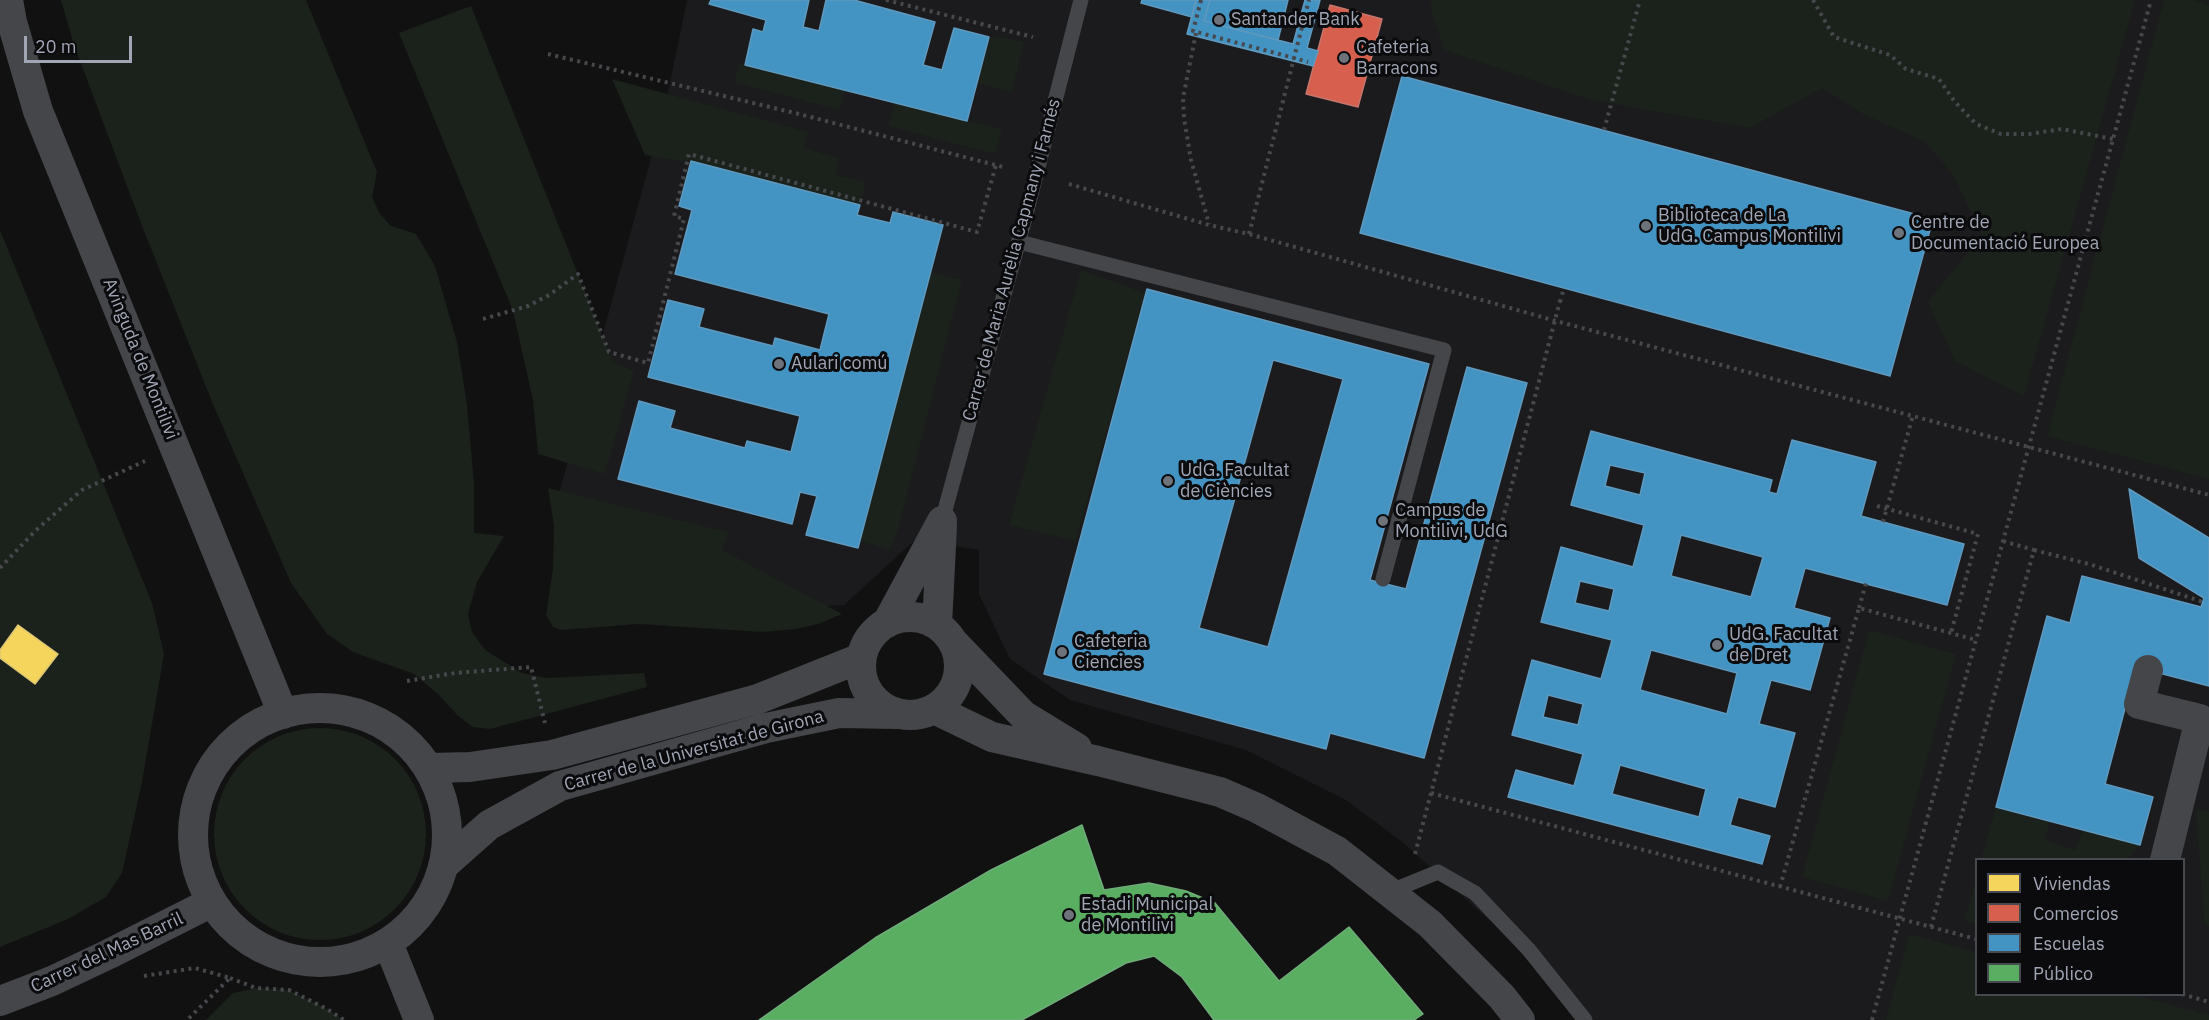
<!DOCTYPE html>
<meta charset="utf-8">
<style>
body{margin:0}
#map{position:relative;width:2209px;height:1020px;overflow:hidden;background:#111;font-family:"IBM Plex Sans",sans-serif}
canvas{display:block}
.legend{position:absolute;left:1975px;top:858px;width:210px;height:138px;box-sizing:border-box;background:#0b0b0d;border:2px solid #474950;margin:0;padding:8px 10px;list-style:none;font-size:18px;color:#a0a6b4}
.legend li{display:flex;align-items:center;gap:12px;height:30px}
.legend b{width:30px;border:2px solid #474950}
.scale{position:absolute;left:24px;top:36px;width:108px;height:27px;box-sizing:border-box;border:3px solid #a0a6b4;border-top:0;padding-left:8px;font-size:18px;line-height:21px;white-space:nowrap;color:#a0a6b4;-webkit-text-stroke:4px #0b0b0d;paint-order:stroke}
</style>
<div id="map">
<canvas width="2209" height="1020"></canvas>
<ul class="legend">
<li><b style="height:16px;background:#f6d55c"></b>Viviendas</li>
<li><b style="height:16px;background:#d6604d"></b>Comercios</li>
<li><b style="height:16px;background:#4393c3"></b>Escuelas</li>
<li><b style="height:16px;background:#5aae61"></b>Público</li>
</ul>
<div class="scale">20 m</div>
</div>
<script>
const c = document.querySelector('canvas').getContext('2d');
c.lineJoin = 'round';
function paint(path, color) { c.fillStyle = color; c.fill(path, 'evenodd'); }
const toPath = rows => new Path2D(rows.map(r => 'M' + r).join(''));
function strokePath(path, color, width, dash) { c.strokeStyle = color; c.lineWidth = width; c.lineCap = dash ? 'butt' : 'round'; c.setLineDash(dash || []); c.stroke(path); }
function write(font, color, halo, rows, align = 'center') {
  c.font = font + ' "IBM Plex Sans",sans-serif'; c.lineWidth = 6; c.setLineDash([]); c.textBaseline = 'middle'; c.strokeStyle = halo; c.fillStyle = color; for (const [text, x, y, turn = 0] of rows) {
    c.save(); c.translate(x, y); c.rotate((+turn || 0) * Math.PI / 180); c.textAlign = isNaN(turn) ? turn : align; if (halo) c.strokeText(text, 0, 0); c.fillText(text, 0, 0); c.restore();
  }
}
paint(toPath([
 [687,0,2209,0,2209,1020,1577,1020,1509,938,1401,841,1346,800,1246,750,1070,700,1010,659,979,594,979,550,915,540,844,605,559,623,557,501,665,107],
 [1976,860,2184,860,2184,994,1976,994]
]), '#1b1b1d');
paint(toPath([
 [61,0,306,0,377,172,372,197,380,214,391,226,416,234,435,266,457,342,467,405,474,482,474,533,504,536,477,582,468,614,472,632,485,650,522,673,547,678,644,673,647,687,490,729,473,727,458,716,439,695,414,674,353,652,327,634,291,583,212,402,139,218,74,45],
 [1432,0,2135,0,2024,396,1955,361,1928,302,1982,234,1952,173,1925,142,1863,114,1822,88,1750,128,1591,100,1444,50,1430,7],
 [2164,0,2193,0,2209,5,2209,479,2047,436],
 [471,6,613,362,634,371,605,474,538,454,533,400,513,311,399,33],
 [989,37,1005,38,1024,42,1012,92,977,83],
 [739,63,845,90,839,110,734,82],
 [612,79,808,132,804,148,839,158,836,175,866,182,860,205,691,161,681,161,645,155],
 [895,103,1002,129,995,154,888,126],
 [0,230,152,603,164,654,142,782,122,873,106,897,68,919,0,947],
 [1081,270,1145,293,1076,541,1009,525],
 [930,272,962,280,897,533,889,549,860,541],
 [548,488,728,532,722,550,842,614,818,624,796,629,762,632,639,624,561,630,553,627,546,615,553,568,554,526],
 [1869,630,1956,654,1888,901,1802,877],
 '214 834a106 106 0 1 1 212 0a106 106 0 1 1-212 0Z',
 [1996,807,2050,821,2045,840,2076,850,2083,830,2140,845,2127,859,1981,860],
 [2196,809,2209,812,2209,927,2204,921],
 [1976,878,1976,924,1965,921],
 [1909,934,1976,952,1976,994,2134,995,2209,1015,2209,1020,1886,1020],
 [256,988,289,990,327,1009,344,1020,206,1020,233,993]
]), '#1b211b');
const homes = toPath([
 [18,625,58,654,35,684,0,658,0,650,18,625]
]);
paint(homes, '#f6d55c');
strokePath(homes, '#dcc776', 1.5);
const shops = toPath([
 [1330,5,1382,19,1358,107,1306,94,1330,5]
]);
paint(shops, '#d6604d');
strokePath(shops, '#c6756c', 1.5);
const schools = toPath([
 [711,0,809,0,803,27,819,31,826,0,854,0,935,22,923,65,942,70,954,28,989,37,967,121,745,65,753,29,763,32,766,20,709,4,711,0],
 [1142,0,1196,0,1192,17,1141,3,1142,0],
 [1196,0,1210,0,1204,21,1293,44,1305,0,1320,0,1307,48,1318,51,1313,66,1187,34,1196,0],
 [1210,0,1288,0,1278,40,1204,21,1210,0],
 [1402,76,1933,219,1890,376,1360,233,1402,76],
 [691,161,860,205,857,215,890,223,893,212,943,225,858,548,806,535,817,496,800,492,792,524,618,479,639,401,675,411,670,428,745,448,747,441,791,452,800,416,648,377,668,300,704,309,699,327,773,346,775,338,820,350,829,314,675,274,692,210,679,206,691,161],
 [1147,289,1429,364,1370,580,1406,589,1467,367,1527,383,1424,758,1330,733,1326,749,1044,674,1147,289],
 [1273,360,1343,379,1268,647,1199,628,1273,360],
 [1591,431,1772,480,1769,492,1777,494,1792,440,1876,462,1861,516,1964,544,1947,605,1805,568,1794,608,1830,618,1810,690,1771,680,1759,724,1795,733,1775,807,1738,797,1730,825,1770,836,1762,864,1508,797,1516,770,1574,786,1583,754,1512,735,1532,660,1601,679,1612,640,1541,622,1561,547,1633,567,1644,525,1571,505,1591,431],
 [1610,465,1645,473,1640,495,1605,486,1610,465],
 [1681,535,1763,557,1751,597,1671,576,1681,535],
 [1580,581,1614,589,1609,611,1575,603,1580,581],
 [1651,650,1737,673,1727,714,1640,690,1651,650],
 [1548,695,1583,704,1578,725,1543,717,1548,695],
 [1620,765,1706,789,1699,817,1612,794,1620,765],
 [2129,489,2209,538,2209,686,2136,667,2105,784,2153,797,2140,845,1996,807,2047,616,2070,623,2082,576,2201,607,2204,598,2139,558,2129,489]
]);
paint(schools, '#4393c3');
strokePath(schools, '#5f99be', 1.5);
const public = toPath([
 [1082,825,1104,890,1149,883,1186,891,1215,903,1279,981,1349,927,1423,1014,1414,1020,1214,1020,1182,977,1154,956,1126,963,1022,1020,759,1020,875,938,991,870,1082,825]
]);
paint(public, '#5aae61');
strokePath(public, '#6fac7a', 1.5);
strokePath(toPath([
 [886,0,1033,37],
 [1201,0,1193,31,1294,58,1309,0],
 [1813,0,1834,37,1890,55,1906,69,1939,79,1955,102,1976,124,2001,134,2029,134,2062,129,2113,139],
 [1196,33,1183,98,1184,118,1191,160,1209,224],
 [548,54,795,113,1003,167],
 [1604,130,1640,0],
 [1069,184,1209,225,1249,234,1556,321,2209,495],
 [1249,234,1294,58,1308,62],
 [1560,302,1564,288],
 [483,319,528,306,549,295,578,274,609,352,648,363,684,219,674,216,689,154,977,232,996,165],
 [1877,506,1978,534,1951,633],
 [1883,522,1913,415],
 [2034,550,2089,564,2203,602],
 [0,568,35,531,82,490,145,461],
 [1859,608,1866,583],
 [407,681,455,673,531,667,545,723],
 [1431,793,1976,939],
 [1415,854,1560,301],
 [1780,887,1859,608,1976,640],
 [1931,927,2034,550,2003,541],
 [144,976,195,968,230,978,187,1020],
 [230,978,256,988,289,990,327,1009,344,1020],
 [2182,994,2209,1002],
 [1872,1020,2151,0]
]), '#46484c', 4, [3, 4.5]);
strokePath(toPath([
 [1019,242,1444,350,1383,579],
 [942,521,1025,218,1081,0],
 [1389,892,1438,872,1475,893,1529,950,1585,1020]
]), '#45464a', 15);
strokePath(toPath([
 [8,0,12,22,38,111,283,714],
 '861 666a49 49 0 1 1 98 0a49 49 0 1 1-98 0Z',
 [887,623,942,521],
 [937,625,942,526],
 [953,642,1023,715,1077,748],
 [2148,670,2139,704,2200,719,2165,860],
 '193 835a127 127 0 1 1 254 0a127 127 0 1 1-254 0Z',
 [934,709,992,737,1098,761,1220,792,1257,808,1337,851,1430,924,1502,997,1520,1020],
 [428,768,470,767,552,755,758,699,861,658],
 [444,865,489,825,560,786,766,728,839,713,896,714],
 [388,943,419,1020],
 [0,1001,52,981,109,954,200,908,211,900]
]), '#45464a', 30);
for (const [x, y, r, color] of [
 [1219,20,6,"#6e727b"],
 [1344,58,6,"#6e727b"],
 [1646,226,6,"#6e727b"],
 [1899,233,6,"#6e727b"],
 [779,364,6,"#6e727b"],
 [1168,481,6,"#6e727b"],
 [1383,521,6,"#6e727b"],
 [1717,645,6,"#6e727b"],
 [1062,652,6,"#6e727b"],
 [1069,915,6,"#6e727b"]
]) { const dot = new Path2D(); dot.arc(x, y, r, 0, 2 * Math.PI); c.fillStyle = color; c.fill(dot); strokePath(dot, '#0b0b0d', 2); }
write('18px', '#a0a6b4', '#0b0b0d', [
 ["Santander Bank",1231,20],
 ["Cafeteria",1356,48],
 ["Barracons",1356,69],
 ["Biblioteca de La",1658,216],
 ["UdG. Campus Montilivi",1658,237],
 ["Centre de",1911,223],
 ["Documentació Europea",1911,244],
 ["Aulari comú",791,364],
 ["UdG. Facultat",1180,471],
 ["de Ciències",1180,492],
 ["Campus de",1395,511],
 ["Montilivi, UdG",1395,532],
 ["UdG. Facultat",1729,635],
 ["de Dret",1729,656],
 ["Cafeteria",1074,642],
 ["Ciencies",1074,663],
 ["Estadi Municipal",1081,905],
 ["de Montilivi",1081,926]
], 'left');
write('18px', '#a0a6b4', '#0b0b0d', [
 ["Carrer de Maria Aurèlia Capmany i Farnés",1012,260,-75],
 ["Avinguda de Montilivi",140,359,68],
 ["Carrer de la Universitat de Girona",694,751,-15],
 ["Carrer del Mas Barril",107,953,-25]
]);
</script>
